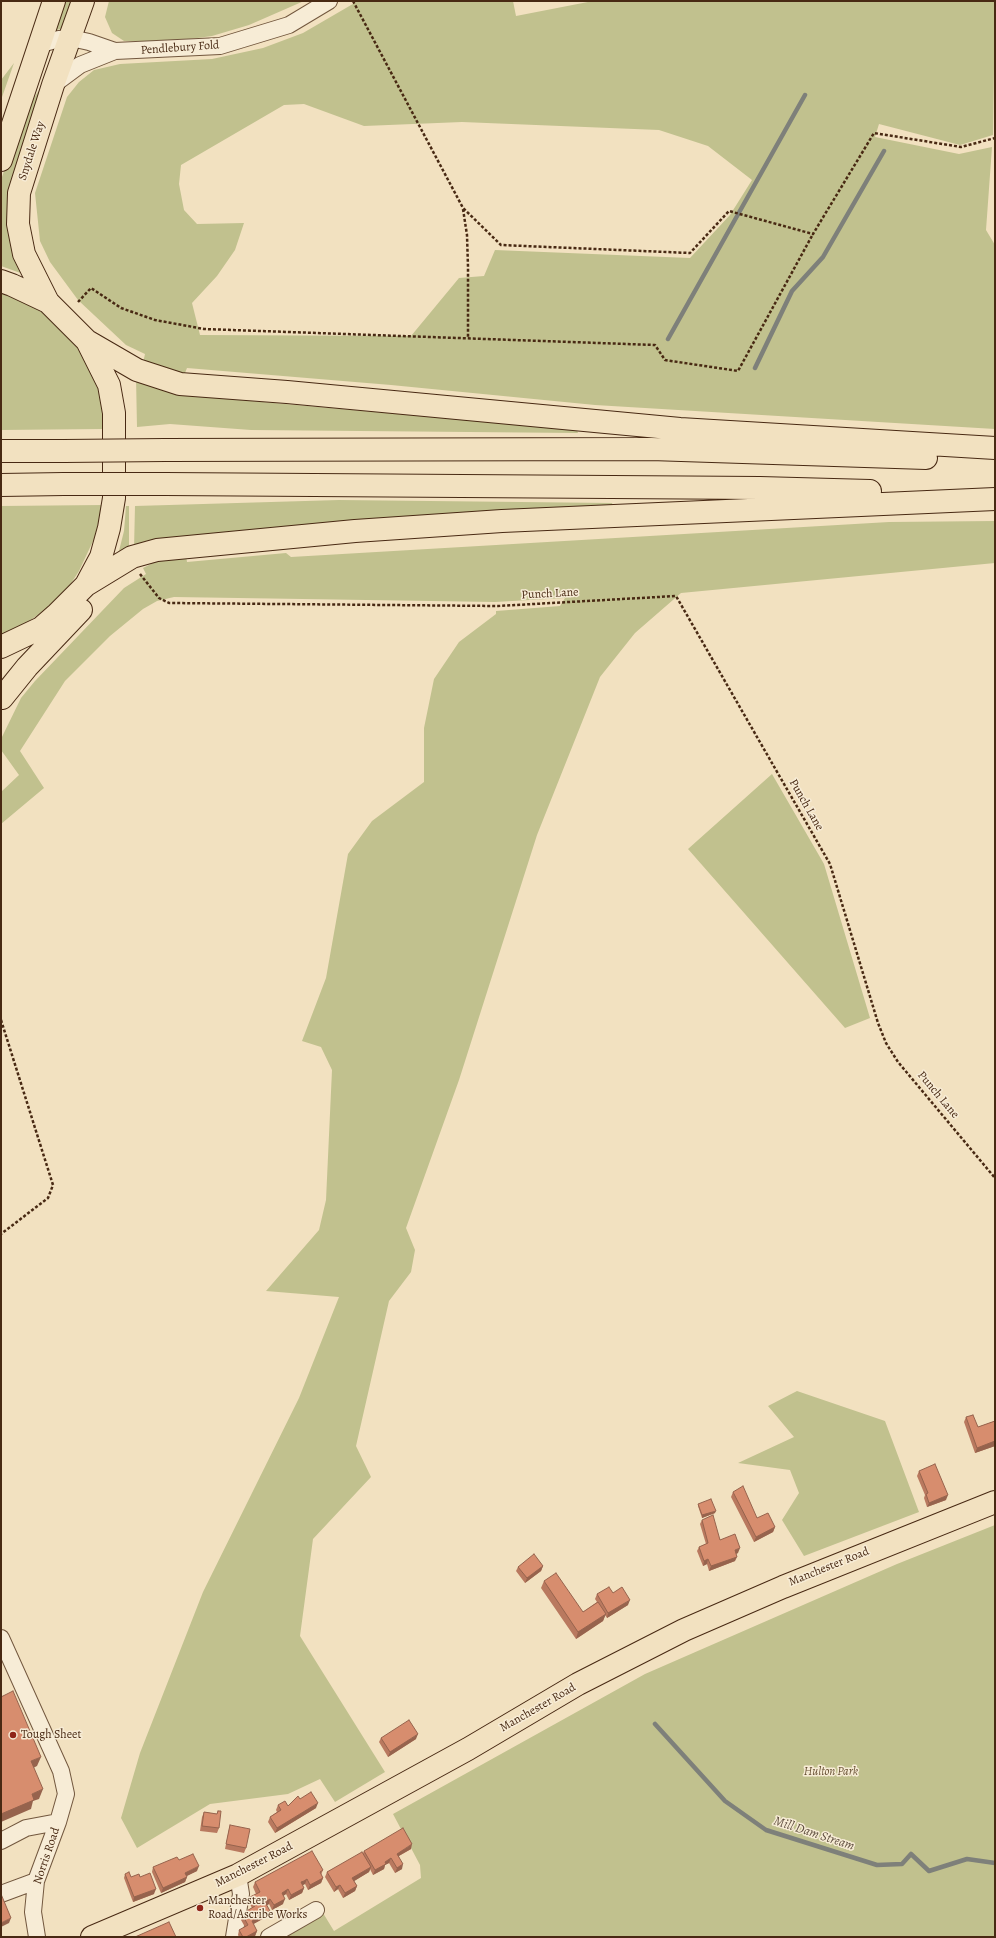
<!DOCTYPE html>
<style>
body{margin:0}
#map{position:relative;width:996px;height:1938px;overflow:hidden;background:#f2e1c0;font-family:Alegreya,serif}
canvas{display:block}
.frame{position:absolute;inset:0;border:2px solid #482913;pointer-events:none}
</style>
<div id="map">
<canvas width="996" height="1938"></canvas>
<div class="frame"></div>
</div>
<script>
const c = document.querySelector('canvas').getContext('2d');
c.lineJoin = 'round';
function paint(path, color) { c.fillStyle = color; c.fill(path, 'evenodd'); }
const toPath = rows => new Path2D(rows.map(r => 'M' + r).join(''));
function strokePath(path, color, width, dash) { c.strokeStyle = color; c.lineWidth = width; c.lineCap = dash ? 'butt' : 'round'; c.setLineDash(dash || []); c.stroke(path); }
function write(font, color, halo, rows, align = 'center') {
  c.font = font + ' Alegreya,serif'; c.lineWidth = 3; c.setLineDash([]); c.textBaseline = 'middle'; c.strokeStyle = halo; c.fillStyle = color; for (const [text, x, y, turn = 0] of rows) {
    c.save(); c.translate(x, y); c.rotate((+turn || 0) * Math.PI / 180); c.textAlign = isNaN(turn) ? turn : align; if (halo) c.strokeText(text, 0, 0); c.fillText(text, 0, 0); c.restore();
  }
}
paint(toPath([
 [63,1,71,1,63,28,57,30,55,28],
 [109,1,304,1,249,25,212,36,168,42,124,41,112,33,105,17],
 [358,1,513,1,516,16,593,1,995,1,993,135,960,145,879,124,875,137,959,154,992,147,986,230,995,245,995,429,595,405,391,385,187,368,185,373,162,370,143,363,145,354,126,345,78,300,50,262,40,241,35,193,67,97,79,82,94,70,120,64,212,59,263,48,303,33],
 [304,104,364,126,462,122,659,130,708,146,752,180,730,215,690,258,495,250,484,276,459,278,411,336,200,335,192,303,217,276,235,250,244,223,197,224,184,210,179,184,181,165,284,105],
 [53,57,12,185,26,275,1,266,1,180,14,141,28,108,39,90],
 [14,63,1,100,1,80],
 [1,293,13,296,37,308,58,325,78,346,101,393,103,429,1,430],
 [136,377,218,398,577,430,578,433,251,430,170,424,137,427],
 [339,500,612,503,613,506,190,536,155,541,134,549,135,506],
 [103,505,94,539,79,571,70,585,45,610,32,619,17,629,1,635,1,506],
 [126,506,129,506,129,550,118,555,124,531],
 [995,521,995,563,681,593,635,633,600,677,537,835,459,1080,406,1228,415,1250,411,1272,389,1301,356,1446,371,1477,313,1539,300,1636,385,1772,335,1802,320,1779,288,1794,210,1804,137,1848,121,1818,140,1753,203,1592,299,1398,339,1297,266,1291,319,1230,326,1200,332,1070,321,1047,302,1041,326,978,348,854,372,821,424,782,424,728,434,679,459,642,496,614,496,611,560,606,565,598,495,602,174,597,157,601,143,609,110,636,65,681,20,751,44,788,1,824,1,792,19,775,1,750,1,739,21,698,35,681,124,588,146,574,143,568,157,561,186,555,187,562,286,553,291,557,889,522],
 [772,774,824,864,870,1018,845,1028,688,849],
 [797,1391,885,1421,919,1512,804,1556,782,1520,799,1493,790,1470,738,1463,794,1437,768,1406],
 [995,1525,995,1937,280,1937,323,1913,334,1931,421,1878,420,1865,393,1814,645,1674,897,1564]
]), '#c1c18e');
strokePath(toPath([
 [668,339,805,95],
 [755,368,792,291,823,257,884,151],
 [655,1724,725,1801,766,1830,877,1865,902,1864,911,1854,929,1871,967,1859,995,1863]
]), '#7e807a', 4.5);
const minor = toPath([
 [41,44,59,39,71,38,89,42,115,51],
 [53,85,80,65,115,51,220,46,289,25,329,1],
 [1,1638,61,1771,66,1794,58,1822,36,1881,33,1912,37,1937],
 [1,1841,26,1828,58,1822],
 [1,1894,36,1881],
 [234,1937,241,1894,238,1875],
 [269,1937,316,1910]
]);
const highway = toPath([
 [1,160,54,1],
 [1,281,12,285,48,302,87,341,109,385,114,413,114,498,109,528,101,557,86,585,57,614,41,628,1,647],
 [48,302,24,254,18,224,19,193,53,85,83,1],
 [87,341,137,370,180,384,287,392,680,429,995,448],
 [165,450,651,449,926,458],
 [1,451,64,451],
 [165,484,760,488,870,491],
 [1,485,64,484],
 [86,585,132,557,157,550,355,531,502,521,995,499],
 [2,698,27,667,81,610],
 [92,1937,238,1875,468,1749,578,1684,684,1630,783,1587,995,1502]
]);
strokePath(minor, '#72573e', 18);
strokePath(highway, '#482913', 24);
strokePath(toPath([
 [353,1,463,208,501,245,690,253,729,211,813,234,874,133,961,147,995,138],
 [463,209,467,235,468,267,468,338],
 [78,302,91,288,121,308,155,320,204,329,655,345,665,360,738,371,813,234],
 [140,574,159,598,169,603,498,606,676,596,830,864,878,1023,886,1043,898,1062,995,1178],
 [1,1020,53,1185,48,1198,1,1234]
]), '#482913', 2.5, [3, 2]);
strokePath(minor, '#f7ecd6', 16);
strokePath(highway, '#f2e1c0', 22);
const highwayBridge = toPath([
 [64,451,165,450],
 [64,484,165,484]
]);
strokePath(highwayBridge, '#482913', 24, []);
strokePath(highwayBridge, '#f2e1c0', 22);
paint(toPath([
 [966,1417,978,1427,995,1421,995,1446,975,1453,964,1422],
 [919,1471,946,1500,927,1507,924,1498,925,1495,917,1476],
 [733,1492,757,1518,775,1527,773,1532,754,1542,731,1497],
 [698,1504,715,1513,702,1518,698,1506],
 [702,1520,720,1540,738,1553,736,1554,735,1561,709,1571,707,1564,703,1566,697,1551,699,1547,706,1544,700,1524],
 [543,1566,541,1571,525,1583,516,1571,518,1567],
 [544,1581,583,1612,597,1602,595,1599,597,1594,613,1593,628,1605,607,1618,605,1615,603,1621,576,1639,541,1588],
 [381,1738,416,1739,388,1757,379,1742],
 [300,1799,316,1808,275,1833,268,1822,270,1817,277,1812,276,1810,278,1805,288,1806],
 [218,1811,219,1828,217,1833,200,1831,202,1817,204,1812,217,1814],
 [230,1825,246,1848,244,1853,225,1849,229,1829],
 [411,1849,399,1856,402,1869,395,1873,389,1863,385,1865,384,1869,373,1875,370,1869,369,1872,354,1881,357,1886,355,1891,343,1898,338,1889,334,1892,325,1877,327,1872,363,1853,364,1851],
 [153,1867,197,1871,186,1876,187,1877,185,1882,161,1893,152,1872],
 [323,1870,321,1875,323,1878,321,1883,308,1890,305,1884,302,1885,304,1888,302,1893,289,1900,286,1894,283,1896,283,1904,272,1910,269,1904,267,1905,268,1916,253,1924,257,1931,255,1936,253,1937,239,1937,238,1935,239,1930,245,1927,241,1920,245,1912,252,1908,249,1902,250,1897,256,1894,253,1887,255,1882],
 [125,1874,131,1877,140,1877,154,1894,133,1902,124,1878]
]), '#b9795f');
paint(toPath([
 [995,1441,995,1446,975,1453,977,1448],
 [948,1495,946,1500,927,1507,929,1503],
 [716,1511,715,1513,702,1518,702,1515],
 [775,1527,773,1532,754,1542,756,1537],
 [740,1548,738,1553,733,1555,735,1550],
 [737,1557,735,1561,709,1571,711,1566],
 [708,1559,707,1564,703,1566,704,1561],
 [543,1566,541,1571,525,1583,527,1578],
 [630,1600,628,1605,607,1618,608,1613],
 [606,1614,603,1621,576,1639,578,1632],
 [418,1734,416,1739,388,1757,390,1752],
 [41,1757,37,1766,27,1771,31,1761],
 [43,1789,39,1799,33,1801,31,1809,1,1822,1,1814,32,1794],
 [318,1803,316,1808,275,1833,277,1828],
 [412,1844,411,1849,395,1858,397,1854],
 [391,1858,389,1863,385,1865,384,1869,373,1875,375,1870,385,1862],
 [403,1864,402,1869,395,1873,397,1868],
 [199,1866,197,1871,183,1878,185,1873],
 [371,1867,369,1872,351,1883,352,1878],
 [187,1877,185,1882,161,1893,163,1888],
 [323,1878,321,1883,308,1890,310,1885],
 [307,1879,305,1884,299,1887,301,1882],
 [340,1885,338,1889,334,1892,336,1887],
 [357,1886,355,1891,343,1898,345,1893],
 [304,1888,302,1893,289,1900,291,1895],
 [156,1889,154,1894,133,1902,134,1897],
 [288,1889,286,1894,280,1898,282,1893],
 [270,1899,269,1904,264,1907,265,1902],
 [285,1899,283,1904,272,1910,274,1905],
 [270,1911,268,1916,250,1926,252,1921],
 [11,1918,9,1923,1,1927,1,1923],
 [257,1931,255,1936,253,1937,246,1937]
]), '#96634d');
const building = toPath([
 [973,1415,978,1427,995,1421,995,1441,977,1448,966,1417,973,1415],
 [935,1464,948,1495,929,1503,926,1494,928,1493,919,1471,935,1464],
 [743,1486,757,1518,768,1513,775,1527,756,1537,733,1492,743,1486],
 [711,1499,716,1511,702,1515,698,1504,711,1499],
 [713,1515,720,1540,735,1534,740,1548,735,1550,737,1557,711,1566,708,1559,704,1561,699,1547,708,1543,702,1520,713,1515],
 [534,1554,543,1566,527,1578,518,1567,534,1554],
 [556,1573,583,1612,598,1602,606,1614,578,1632,544,1581,556,1573],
 [609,1587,613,1593,622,1587,630,1600,608,1613,597,1594,609,1587],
 [13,1691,41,1757,31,1761,43,1789,32,1794,34,1800,1,1814,1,1697,13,1691],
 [409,1720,418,1734,390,1752,381,1738,409,1720],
 [311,1792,318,1803,277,1828,270,1817,281,1810,278,1805,285,1801,288,1806,298,1796,300,1799,311,1792],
 [218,1811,221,1811,219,1828,202,1826,204,1812,217,1814,218,1811],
 [230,1825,250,1829,246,1848,226,1844,230,1825],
 [403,1828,412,1844,397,1854,403,1864,397,1868,391,1858,385,1862,386,1864,375,1870,364,1851,403,1828],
 [312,1851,323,1870,320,1872,323,1878,310,1885,307,1879,304,1881,301,1882,304,1888,291,1895,288,1889,282,1893,285,1899,274,1905,270,1899,265,1902,270,1911,252,1921,257,1931,246,1937,243,1937,239,1930,248,1925,243,1916,246,1914,245,1912,255,1906,250,1897,260,1892,255,1882,312,1851],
 [362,1852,371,1867,352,1878,357,1886,345,1893,340,1885,336,1887,327,1872,362,1852],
 [193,1854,199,1866,185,1873,187,1877,163,1888,153,1867,177,1857,179,1860,193,1854],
 [129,1872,131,1877,139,1874,140,1877,150,1873,156,1889,134,1897,125,1874,129,1872],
 [1,1894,11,1918,1,1923,1,1894],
 [169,1922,176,1937,135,1937,169,1922]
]);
paint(building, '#d78d6e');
strokePath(building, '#96634d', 1);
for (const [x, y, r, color] of [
 [13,1735,4,"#8f2418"],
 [200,1908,4,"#8f2418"]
]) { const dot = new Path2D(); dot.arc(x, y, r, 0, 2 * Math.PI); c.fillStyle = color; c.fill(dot); strokePath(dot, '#f7ecd6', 1.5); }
write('12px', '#482913', '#f7ecd6', [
 ["Pendlebury Fold",180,48,-4],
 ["Snydale Way",32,151,-72],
 ["Punch Lane",550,594,-3],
 ["Punch Lane",806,805,60],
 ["Punch Lane",938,1095,50],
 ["Manchester Road",829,1567,-22],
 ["Manchester Road",538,1708,-30],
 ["Norris Road",47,1856,-71],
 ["Manchester Road",254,1865,-27]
]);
write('12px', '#482913', '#f7ecd6', [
 ["Tough Sheet",21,1735],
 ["Manchester",208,1901],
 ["Road/Ascribe Works",208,1915]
], 'left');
write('italic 12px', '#664f32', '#f7ecd6', [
 ["Hulton Park",831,1772]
]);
write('italic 13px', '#5e4d3e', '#f7ecd6', [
 ["Mill Dam Stream",814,1834,18]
]);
</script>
